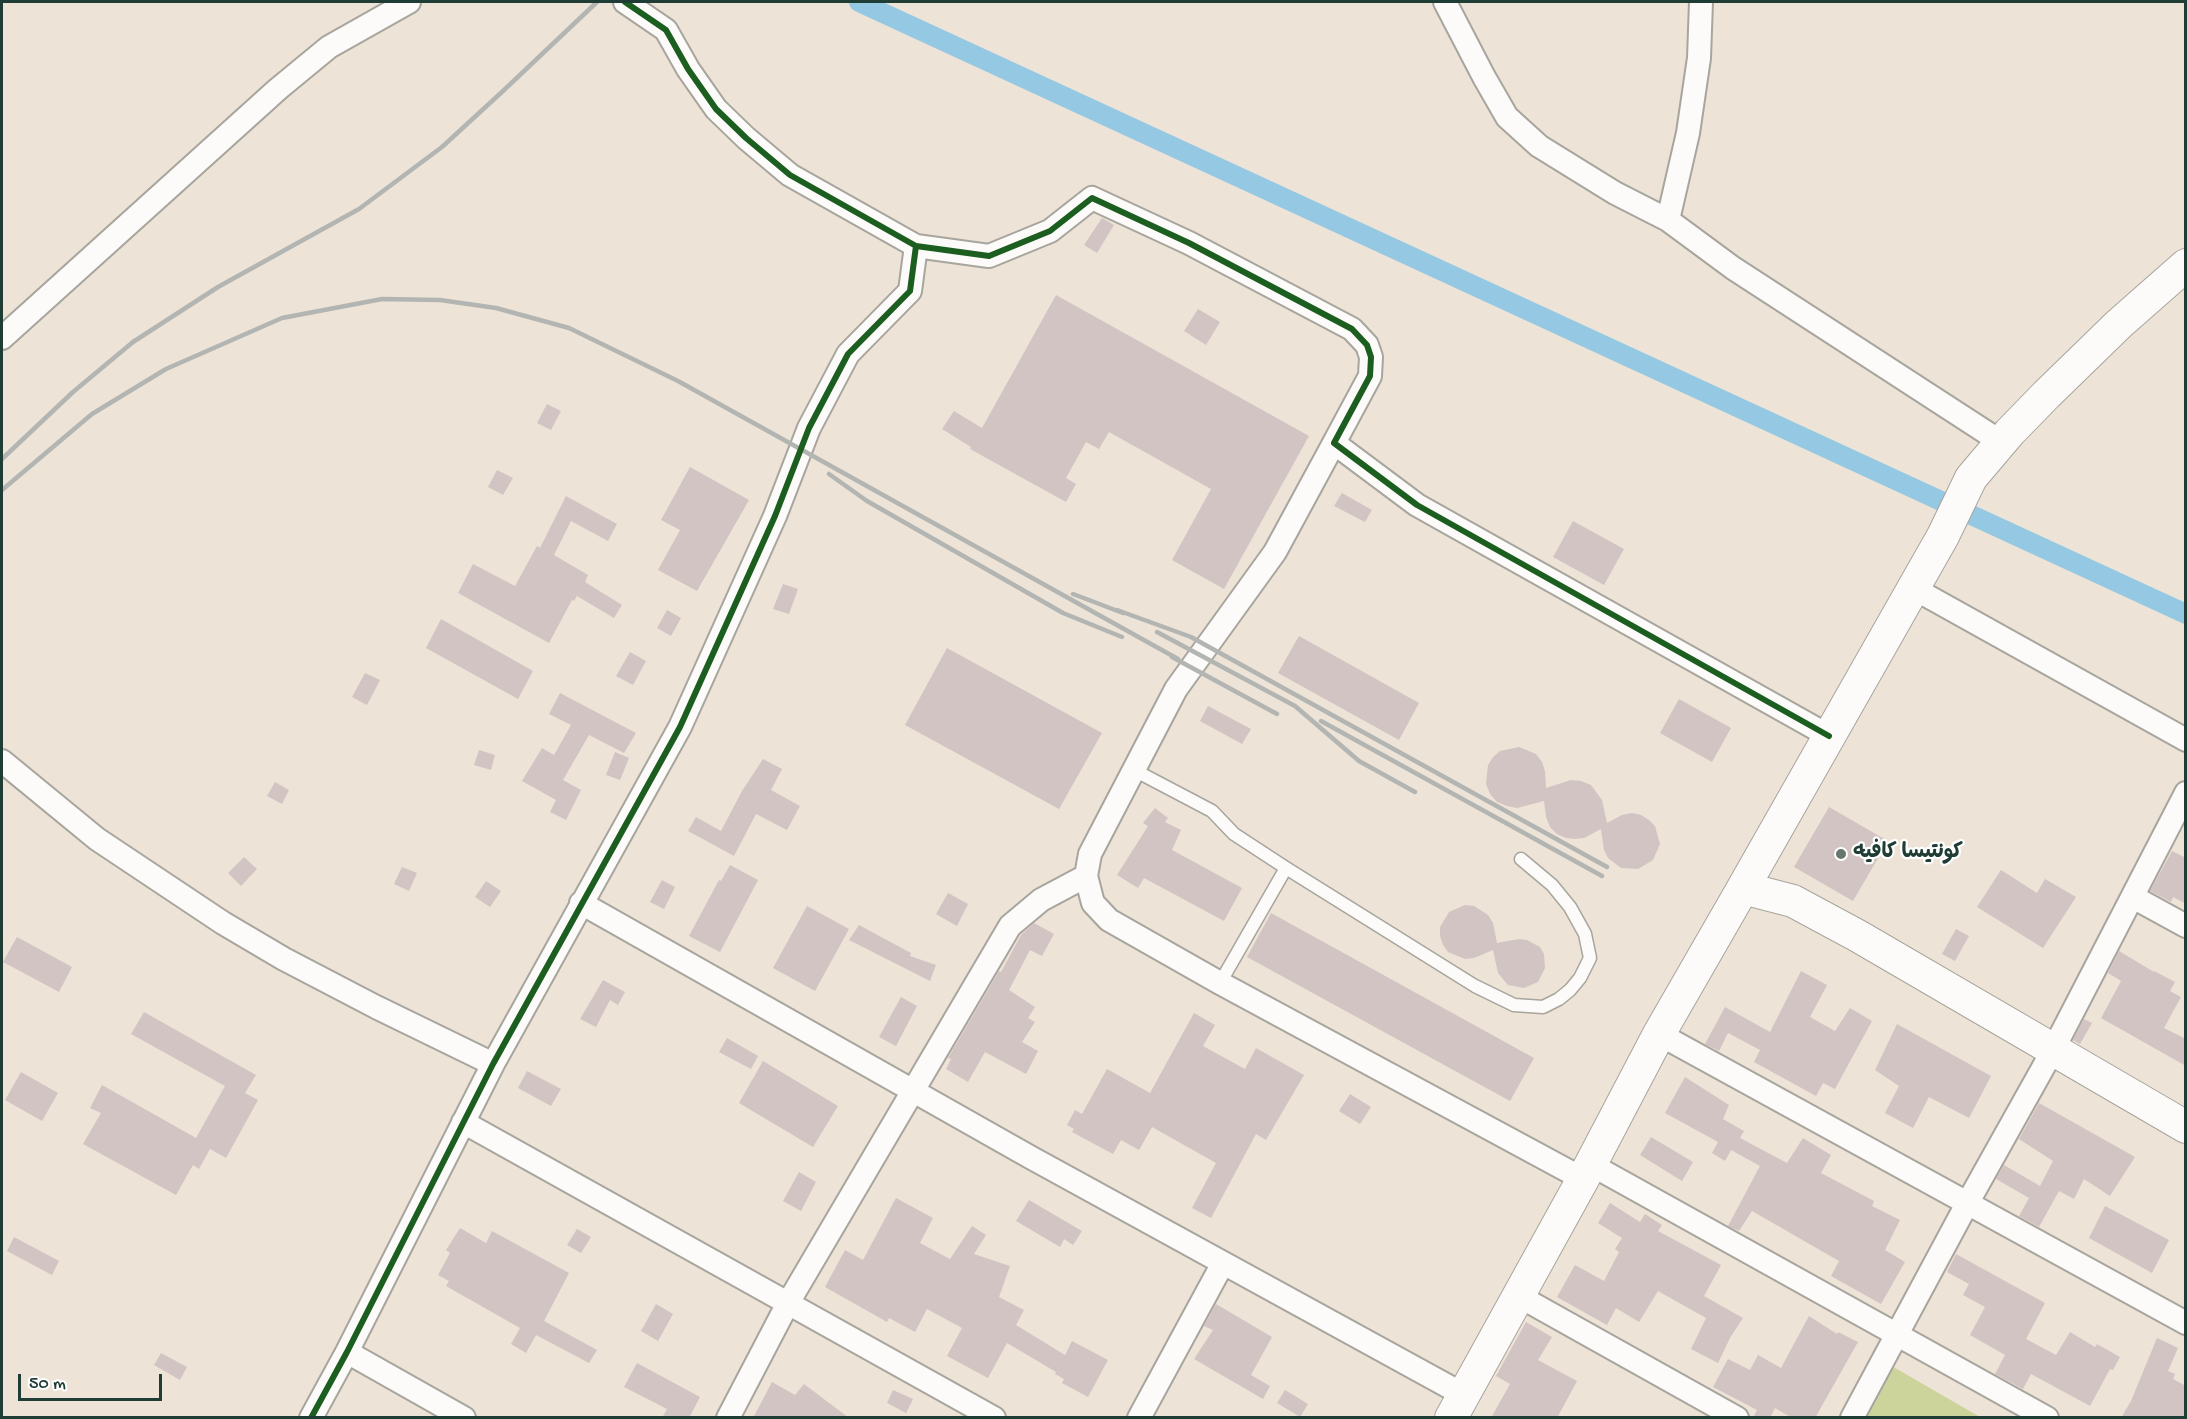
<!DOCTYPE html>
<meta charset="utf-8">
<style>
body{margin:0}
#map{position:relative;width:2187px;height:1419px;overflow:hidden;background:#ede3d6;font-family:"Gochi Hand",sans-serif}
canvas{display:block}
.frame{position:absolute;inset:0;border:3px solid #1f3d34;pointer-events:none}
.scale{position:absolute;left:18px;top:1374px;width:144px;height:27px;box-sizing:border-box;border:3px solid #1f3d34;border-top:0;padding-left:8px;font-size:18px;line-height:21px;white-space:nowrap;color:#1f3d34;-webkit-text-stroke:4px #fff;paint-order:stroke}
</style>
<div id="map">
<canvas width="2187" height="1419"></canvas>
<div class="frame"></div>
<div class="scale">50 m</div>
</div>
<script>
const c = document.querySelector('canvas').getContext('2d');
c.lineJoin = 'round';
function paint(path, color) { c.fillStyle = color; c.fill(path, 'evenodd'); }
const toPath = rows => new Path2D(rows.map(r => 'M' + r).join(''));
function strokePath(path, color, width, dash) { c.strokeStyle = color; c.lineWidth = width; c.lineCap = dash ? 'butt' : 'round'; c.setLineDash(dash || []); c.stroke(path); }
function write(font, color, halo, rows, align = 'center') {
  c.font = font + ' "Gochi Hand","Playpen Sans Arabic",sans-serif'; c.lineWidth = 4.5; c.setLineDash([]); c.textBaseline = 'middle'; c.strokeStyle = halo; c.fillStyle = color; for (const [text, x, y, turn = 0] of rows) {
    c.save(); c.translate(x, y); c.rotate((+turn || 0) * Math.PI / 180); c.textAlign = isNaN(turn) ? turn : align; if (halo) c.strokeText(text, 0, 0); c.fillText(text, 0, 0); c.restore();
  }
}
paint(toPath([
 [1890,1365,1980,1417,1863,1418]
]), '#ccd49c');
strokePath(toPath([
 [859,2,2186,614]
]), '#94c8e3', 20);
paint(toPath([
 [1102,218,1114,225,1097,253,1084,245],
 [1056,295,1309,436,1224,589,1172,560,1211,489,1109,432,1099,449,1086,442,1066,478,1076,484,1066,502,970,449,971,447,942,429,954,411,982,428],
 [1198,309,1220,322,1206,345,1184,331],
 [547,404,561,411,551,430,537,423],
 [690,467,749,500,697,591,658,570,680,530,661,520],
 [497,470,513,478,503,495,488,487],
 [1342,493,1372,510,1365,522,1334,506],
 [566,496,617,524,608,541,571,521,554,555,588,575,585,582,622,605,614,618,577,596,574,601,572,600,549,643,458,593,473,564,515,586,537,546,540,548],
 [1573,521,1624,549,1604,585,1553,557],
 [783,584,798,589,789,614,773,609],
 [667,610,681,618,671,636,657,628],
 [441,619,533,671,518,699,426,648],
 [1299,636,1419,703,1399,740,1278,673],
 [947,648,1102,733,1059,809,905,725],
 [630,652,646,661,633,685,616,676],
 [365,673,380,680,367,705,352,697],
 [560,693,636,733,624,753,589,735,563,780,581,790,566,820,550,812,556,800,522,781,542,748,554,755,571,725,549,714],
 [1679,699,1731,728,1712,762,1660,733],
 [1208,706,1251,729,1242,744,1200,721],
 [1519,747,1536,754,1542,762,1545,771,1546,788,1571,780,1581,781,1591,785,1602,800,1607,823,1622,815,1632,813,1641,815,1649,820,1655,826,1660,844,1653,860,1638,869,1621,868,1608,858,1604,850,1601,829,1584,838,1575,839,1566,838,1557,834,1550,827,1546,817,1544,801,1517,808,1507,806,1497,802,1490,794,1486,784,1488,765,1493,757,1500,751],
 [479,750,495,755,491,770,474,765],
 [615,752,629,758,620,780,606,775],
 [763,759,782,769,771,790,800,806,787,830,756,814,734,856,688,831,696,817,721,831,742,791],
 [275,782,289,790,282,804,267,796],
 [1829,807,1888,841,1853,901,1794,867],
 [1155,808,1168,818,1165,822,1181,830,1172,850,1242,888,1224,921,1144,878,1138,888,1117,875,1148,826,1143,823],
 [2172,851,2186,858,2186,904,2173,897,2171,902,2150,891],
 [244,857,257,869,241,886,228,873],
 [730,865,758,880,720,952,689,936,719,880,721,881],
 [402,867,417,873,409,891,394,884],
 [2001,870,2037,893,2045,879,2076,897,2043,948,1977,907],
 [662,880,675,887,664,909,650,902],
 [486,881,501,891,490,907,475,897],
 [948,893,968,904,957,926,936,914],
 [1465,905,1474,906,1488,915,1493,923,1497,943,1519,939,1527,940,1540,947,1544,954,1545,968,1538,982,1524,988,1508,985,1498,973,1493,950,1474,958,1465,959,1448,952,1443,945,1440,936,1440,927,1449,912],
 [807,906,849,929,815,991,773,968],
 [1271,913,1534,1058,1510,1101,1247,957],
 [1034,923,1054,934,1042,956,1030,950,1009,990,1035,1007,1028,1018,1035,1022,1022,1042,1038,1051,1026,1074,985,1052,968,1082,946,1069,951,1059,948,1058,999,971,1001,972,1021,935],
 [859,925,911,953,910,956,936,965,930,981,849,940],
 [1956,929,1969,936,1955,961,1942,954],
 [17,937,72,967,59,992,3,962],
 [2119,951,2154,972,2154,971,2175,982,2170,991,2181,997,2164,1028,2186,1039,2186,1066,2101,1018,2121,981,2108,973],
 [1801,971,1827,985,1810,1017,1835,1031,1850,1008,1872,1021,1835,1089,1823,1083,1816,1096,1754,1062,1760,1050,1728,1033,1719,1051,1705,1044,1725,1007,1770,1032],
 [603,980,625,992,618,1005,610,1000,596,1027,580,1019],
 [901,997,917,1006,896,1046,879,1037],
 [144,1012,256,1075,245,1093,258,1100,226,1158,210,1149,199,1169,193,1165,176,1195,83,1144,101,1113,90,1108,102,1085,196,1138,225,1086,131,1034],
 [1194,1013,1215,1025,1203,1046,1245,1069,1256,1048,1304,1075,1266,1140,1256,1134,1211,1218,1192,1208,1216,1163,1152,1127,1139,1150,1121,1140,1113,1154,1072,1132,1074,1129,1067,1125,1075,1110,1082,1114,1107,1069,1150,1093],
 [2084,1019,2092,1023,2080,1044,2073,1040],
 [1897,1024,1991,1076,1969,1118,1929,1097,1913,1128,1885,1113,1899,1086,1875,1070],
 [727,1038,758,1056,751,1069,719,1052],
 [763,1061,838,1106,813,1147,739,1103],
 [527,1071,561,1089,551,1106,518,1088],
 [21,1072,58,1093,42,1121,5,1100],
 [1685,1077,1729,1105,1723,1119,1744,1131,1740,1138,1787,1163,1803,1138,1831,1155,1821,1173,1874,1201,1872,1206,1900,1220,1885,1250,1905,1262,1881,1304,1831,1276,1839,1261,1752,1211,1739,1231,1728,1226,1760,1166,1731,1150,1725,1161,1712,1153,1718,1142,1665,1113],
 [1350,1094,1371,1107,1360,1124,1339,1111],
 [2039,1103,2135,1157,2110,1196,2084,1179,2074,1199,2059,1191,2039,1227,2019,1216,2029,1198,1996,1179,2004,1165,2040,1186,2053,1161,2019,1139],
 [1651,1137,1693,1162,1682,1181,1640,1155],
 [799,1172,816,1182,801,1211,783,1201],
 [896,1198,933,1218,920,1243,950,1259,972,1226,986,1235,974,1254,1010,1266,999,1297,1024,1310,1016,1325,1065,1355,1072,1341,1108,1360,1088,1397,1062,1383,1064,1379,1055,1374,1056,1372,1007,1343,988,1378,947,1356,962,1328,927,1309,915,1332,889,1318,887,1322,825,1287,845,1250,863,1260],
 [1029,1200,1082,1231,1073,1245,1064,1239,1060,1247,1016,1221],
 [1610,1203,1640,1222,1645,1214,1662,1225,1658,1231,1721,1265,1704,1296,1743,1318,1730,1338,1718,1363,1691,1349,1706,1318,1658,1291,1639,1322,1616,1308,1607,1325,1557,1297,1575,1265,1604,1281,1619,1252,1615,1249,1622,1238,1598,1223],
 [2105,1206,2169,1240,2152,1273,2089,1238],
 [460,1228,486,1243,492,1231,569,1273,544,1321,597,1350,589,1363,536,1335,526,1353,511,1344,520,1328,446,1286,449,1281,438,1275,450,1253,446,1250],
 [577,1229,591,1237,581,1253,567,1245],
 [14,1237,59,1261,52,1275,7,1251],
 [1956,1254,2045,1303,2026,1339,2056,1355,2070,1332,2095,1347,2097,1344,2120,1357,2113,1370,2110,1369,2090,1406,2031,1374,2023,1389,1995,1374,2005,1355,1970,1335,1985,1307,1963,1295,1969,1284,1947,1272],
 [656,1304,673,1314,658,1341,641,1331],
 [1216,1304,1272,1337,1251,1375,1270,1386,1263,1399,1194,1359,1213,1330,1204,1326],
 [1809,1316,1837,1334,1838,1332,1858,1342,1815,1418,1792,1418,1775,1408,1770,1418,1753,1418,1757,1410,1713,1387,1728,1359,1750,1370,1758,1355,1781,1368],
 [1526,1322,1552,1337,1538,1360,1577,1381,1557,1418,1491,1418,1510,1384,1496,1376],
 [2157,1338,2178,1348,2168,1371,2175,1374,2173,1379,2186,1386,2186,1418,2121,1418,2131,1401],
 [161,1353,187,1367,180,1380,154,1365],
 [637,1363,700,1397,689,1418,662,1418,667,1409,624,1387],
 [772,1382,795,1395,804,1384,849,1418,753,1418],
 [893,1390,913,1399,906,1413,887,1403],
 [1285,1390,1308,1404,1300,1417,1277,1403]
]), '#d2c4c3');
const lane = toPath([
 [1134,770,1212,811,1234,834,1286,868,1475,986,1514,1005,1543,1007,1559,999,1570,990,1580,978,1590,958,1585,934,1570,907,1552,885,1521,859],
 [1220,983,1286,868]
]);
const street = toPath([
 [625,2,666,30,688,69,716,109,746,138,790,175,916,246,989,256,1050,231,1092,198,1189,243,1352,329,1367,345,1371,357,1370,376,1334,443,1417,505,1829,736],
 [1445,2,1484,77,1507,117,1539,146,1615,193,1668,220,1733,268,2001,442],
 [1668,220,1688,133,1699,58,1701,2],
 [2,338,278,89,329,47,409,2],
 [1334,443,1275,552,1176,689,1090,854,1086,876,1093,903,1109,920,1220,983,1583,1179],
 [1913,588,2186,740],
 [2,761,97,839,223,923,284,959,376,1007,493,1064],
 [2133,897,2186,926],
 [581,903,1030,1157,1464,1395],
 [1659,1034,2186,1323],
 [463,1122,994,1418],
 [1590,1164,2047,1418],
 [1517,1295,1737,1418],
 [347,1352,464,1418],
 [311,1418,347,1352,493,1064,680,727,775,516,809,428,848,354,910,291,916,246],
 [728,1418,788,1303,1010,926,1041,900,1086,876],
 [1139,1418,1223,1263],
 [1852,1418,1968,1202,2053,1050,2186,793]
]);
const secondary = toPath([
 [1743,888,1943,536,1971,478,2010,432,2046,395,2119,324,2186,265],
 [1451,1418,1583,1179,1659,1034,1743,888,1793,901,1858,936,2186,1127]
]);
strokePath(lane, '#a7a59d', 15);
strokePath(street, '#a7a59d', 26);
strokePath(secondary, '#a7a59d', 34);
strokePath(lane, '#fcfbf9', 12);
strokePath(street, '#fcfbf9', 22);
strokePath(secondary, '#fcfbf9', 32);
strokePath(toPath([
 [2,459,73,392,133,342,218,287,359,209,442,147,503,91,597,2],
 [829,474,867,501,1063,613,1122,637],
 [2,490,92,414,166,369,282,318,382,299,440,300,496,308,569,328,678,381,1178,659],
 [1073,594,1123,613],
 [1117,610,1191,637,1607,867],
 [1157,632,1295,706,1359,761,1415,792],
 [1172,657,1277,714],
 [1321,721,1602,876]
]), '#b3b5b2', 4.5);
strokePath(toPath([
 [625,2,666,30,688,69,716,109,746,138,790,175,916,246,989,256,1050,231,1092,198,1189,243,1352,329,1367,345,1371,357,1370,376,1334,443,1417,505,1829,736],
 [311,1418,347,1352,493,1064,680,727,775,516,809,428,848,354,910,291,916,246]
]), '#1b5e20', 6);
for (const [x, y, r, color] of [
 [1841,854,6,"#67776d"]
]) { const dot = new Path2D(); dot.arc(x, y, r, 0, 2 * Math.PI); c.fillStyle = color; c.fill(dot); strokePath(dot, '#fff', 2); }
write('bold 21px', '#1f3d34', '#fff', [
 ["كونتيسا كافيه",1853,854]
], 'left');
</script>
